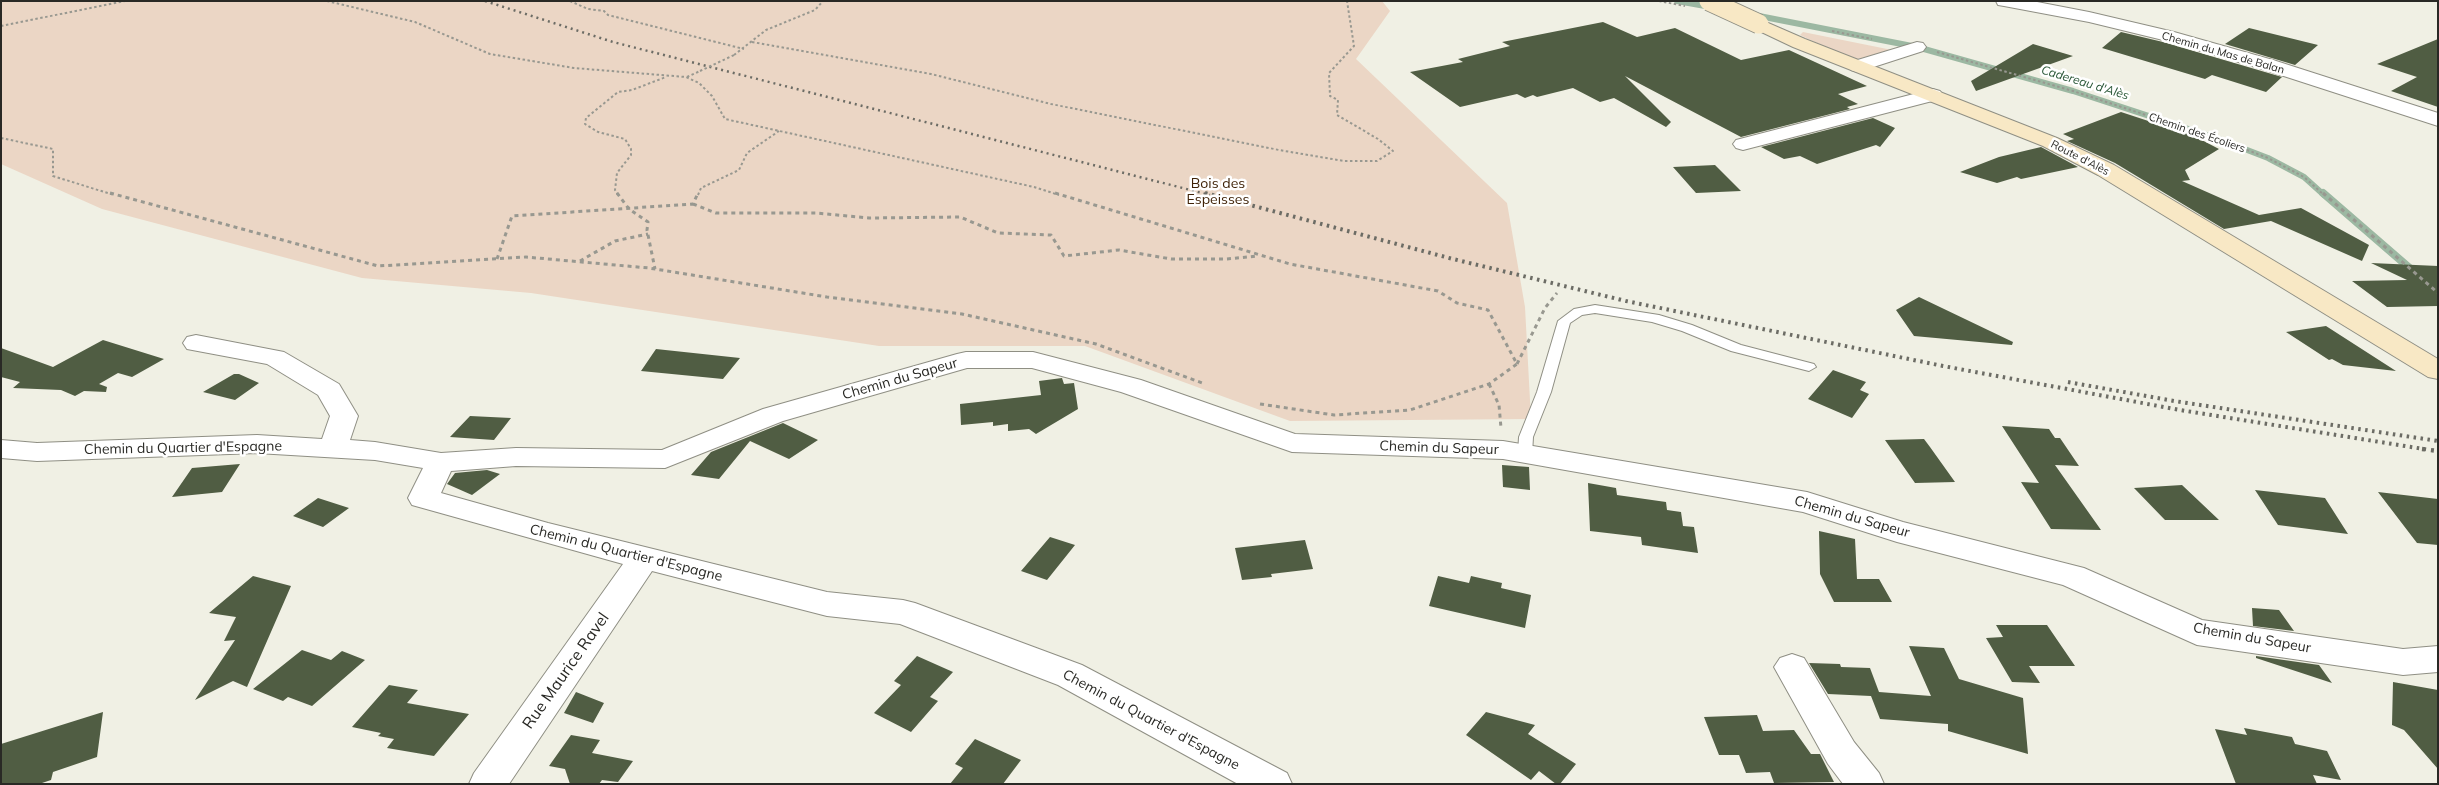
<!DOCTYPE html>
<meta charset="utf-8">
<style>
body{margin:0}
#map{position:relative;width:2439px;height:785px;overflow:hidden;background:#f0f0e4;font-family:Mulish,sans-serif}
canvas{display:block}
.frame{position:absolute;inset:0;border:2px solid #292925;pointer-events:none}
</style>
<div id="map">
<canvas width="2439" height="785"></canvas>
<div class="frame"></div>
</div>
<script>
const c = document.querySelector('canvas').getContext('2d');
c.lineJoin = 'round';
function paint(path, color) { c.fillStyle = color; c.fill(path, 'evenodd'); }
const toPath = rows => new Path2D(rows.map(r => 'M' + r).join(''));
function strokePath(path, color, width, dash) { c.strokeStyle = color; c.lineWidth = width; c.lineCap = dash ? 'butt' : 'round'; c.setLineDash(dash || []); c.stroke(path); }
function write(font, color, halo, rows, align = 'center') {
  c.font = font + ' Mulish,sans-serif'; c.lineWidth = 5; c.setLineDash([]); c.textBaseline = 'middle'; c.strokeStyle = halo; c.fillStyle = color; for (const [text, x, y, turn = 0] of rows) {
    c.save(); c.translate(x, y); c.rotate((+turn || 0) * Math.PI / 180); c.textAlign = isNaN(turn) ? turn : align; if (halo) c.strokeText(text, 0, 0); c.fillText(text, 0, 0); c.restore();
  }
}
paint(toPath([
 [1,1,1382,1,1390,11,1356,59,1507,203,1525,307,1531,419,1290,421,1085,346,879,346,531,293,362,278,102,209,1,164],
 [1803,32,1897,51,1857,59,1842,55,1800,35]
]), '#ebd6c5');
strokePath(toPath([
 [1677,1,1711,7],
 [1754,15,1917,47,2073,91,2216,138,2268,158,2304,177,2324,195]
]), '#9cb8a2', 6);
strokePath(toPath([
 [2323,193,2413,271]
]), '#9cb8a2', 8);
paint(toPath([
 [1603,22,1637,37,1675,28,1741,60,1789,50,1867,86,1838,94,1858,104,1847,107,1850,109,1741,137,1625,76,1671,122,1666,127,1614,98,1600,102,1573,88,1537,97,1533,95,1525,98,1517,94,1460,107,1410,72,1463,62,1458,59,1510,46,1502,42],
 [2249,28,2318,45,2295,65,2225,44],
 [2121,32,2163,42,2282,77,2266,92,2212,75,2205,79,2102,48],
 [2438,39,2438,107,2391,91,2417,77,2377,64],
 [2033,44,2073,56,1976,91,1971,81],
 [2121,112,2194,136,2219,149,2185,170,2190,180,2182,181,2259,215,2301,208,2369,245,2362,261,2271,221,2224,229,2115,163,2067,141,2074,139,2063,134],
 [1873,118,1895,128,1880,147,1876,145,1817,164,1800,156,1784,159,1761,147],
 [2041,147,2078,167,2021,179,2017,177,1997,183,1960,172,1999,157],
 [1715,165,1741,191,1696,193,1673,167],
 [2371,263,2438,266,2438,306,2387,307,2352,281,2407,280],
 [1919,297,2013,342,2012,345,1914,336,1896,310],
 [2326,326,2396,371,2343,365,2332,359,2329,360,2286,332],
 [103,340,164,359,132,377,118,373,99,384,107,387,106,392,84,391,75,396,61,390,13,388,20,382,1,377,1,348,53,367],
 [656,349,740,358,723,379,641,371],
 [1833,370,1866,382,1860,390,1869,394,1852,418,1808,399],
 [234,374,239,374,259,383,235,400,203,392],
 [1062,378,1064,384,1074,383,1078,409,1036,434,1029,429,1008,431,1008,424,993,426,993,422,961,425,960,404,1041,395,1039,381],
 [470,416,511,418,494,440,450,437],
 [783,423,818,440,789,459,750,441,719,479,691,475,711,452],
 [2002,426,2049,429,2055,438,2060,438,2079,466,2055,465,2101,530,2051,529,2021,482,2039,483],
 [1924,439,1930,447,1955,482,1915,483,1885,440],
 [240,464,222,492,172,497,192,468],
 [1502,465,1529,467,1530,490,1503,487],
 [487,470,500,474,472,495,447,484,455,473],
 [1588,483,1616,488,1617,495,1666,502,1667,510,1681,512,1683,526,1694,527,1698,553,1642,545,1641,537,1590,531],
 [2182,485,2219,520,2165,520,2134,488],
 [2255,490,2325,498,2348,534,2278,525],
 [2378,492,2438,499,2438,545,2417,543],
 [318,498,349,508,323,527,293,516],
 [1819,531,1855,539,1857,579,1879,579,1892,602,1834,602,1820,574],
 [1050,537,1075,545,1047,580,1021,571],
 [1305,540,1313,569,1271,574,1272,577,1242,580,1235,548],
 [253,576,291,586,247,687,233,681,195,700,235,640,224,641,236,617,209,613],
 [1438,576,1469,583,1471,576,1502,583,1501,588,1531,595,1525,628,1429,606],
 [2252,608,2279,610,2294,631,2253,626],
 [1996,625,2047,625,2075,666,2029,666,2040,683,2012,682,1986,638,2003,637],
 [1909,646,1944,648,1959,679,2023,698,2028,754,1948,731,1948,724,1880,719,1871,696,1828,694,1809,663,1840,664,1841,667,1870,668,1879,692,1931,696],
 [302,650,331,660,342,651,365,660,312,706,288,697,283,701,253,689],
 [917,656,953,672,930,697,938,701,911,732,874,713,901,685,894,681],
 [2256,656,2319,665,2332,683,2256,658],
 [2393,682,2438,690,2438,769,2404,730,2392,725],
 [389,685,418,690,407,703,469,714,434,756,387,748,394,739,378,736,381,733,352,727],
 [576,692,604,703,593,723,564,713],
 [103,712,97,757,53,772,51,780,39,784,1,784,1,744],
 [1486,712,1535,725,1528,734,1576,764,1560,784,1556,784,1539,771,1531,780,1466,735],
 [1757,715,1763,731,1794,730,1811,754,1820,754,1834,782,1774,783,1770,772,1746,773,1739,755,1719,755,1704,717],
 [2244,728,2292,737,2295,744,2327,751,2341,780,2313,775,2317,784,2236,784,2215,729,2247,735],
 [571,735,600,740,592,753,633,761,618,782,602,780,599,784,570,784,565,769,549,766],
 [975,739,1021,760,1003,784,950,784,963,768,955,764]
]), '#505d43');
const service = toPath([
 [1595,305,1659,315,1692,325,1741,345,1814,364,1816,367,1809,371,1731,351,1682,331,1652,322,1595,313,1582,315,1570,323,1551,392,1533,437,1532,454,1530,457,1520,457,1518,454,1519,437,1537,392,1558,321,1574,309,1595,305]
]);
const minor = toPath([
 [1917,42,1923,43,1926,47,1923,51,1858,72,1851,70,1849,66,1851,62,1917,42],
 [1933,89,1940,91,1943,95,1940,99,1743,150,1736,148,1733,144,1736,140,1933,89],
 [196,335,284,352,339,384,358,416,350,440,375,442,441,453,516,448,662,450,763,409,957,354,966,352,1033,352,1141,380,1295,434,1503,441,1807,492,1903,522,2084,568,2202,620,2403,649,2438,646,2438,672,2403,675,2197,645,2063,585,1897,542,1803,512,1503,459,1292,452,1121,392,1032,368,967,368,783,421,665,468,516,466,451,471,441,493,548,523,827,592,903,600,915,603,1082,665,1287,773,1292,784,1238,784,1058,685,900,624,827,616,652,571,509,784,469,784,474,773,623,564,412,505,408,498,423,468,375,460,257,453,37,461,1,458,1,440,37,443,257,435,322,439,330,416,318,395,267,364,187,349,183,343,187,337,196,335],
 [1792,654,1804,658,1854,742,1879,773,1884,784,1843,784,1828,764,1774,667,1780,658,1792,654]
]);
const tertiary = toPath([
 [1996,1,2032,1,2089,12,2174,32,2273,60,2438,113,2438,126,2259,68,2163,40,2089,22,2004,6,1998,5,1996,1]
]);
const secondary = toPath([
 [1759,19,1805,39,2057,138,2114,165,2438,359,2438,379,2428,377,2098,175,2043,146,1793,47,1753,28,1750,24,1753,20,1759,19]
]);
strokePath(service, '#8f8f84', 2);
strokePath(minor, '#8f8f84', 2);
strokePath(tertiary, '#8f8f84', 2);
strokePath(secondary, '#8f8f84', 2);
strokePath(toPath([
 [327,1,415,22,490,54,574,68,686,77,699,83,712,96,725,119,1034,187,1059,195],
 [570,1,588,9,604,11,608,15,744,49],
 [1659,1,1685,6],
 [1,26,125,1],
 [1832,31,1872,39],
 [752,42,931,74,1051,104,1279,150,1344,161,1377,161,1393,151,1378,139,1337,115,1338,100,1330,96,1329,73,1354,46,1347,1],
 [1937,52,2073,91,2216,138,2268,158,2304,177,2324,195],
 [734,55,766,30,815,10,823,1],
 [687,77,700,71],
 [1,138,53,149,53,176,114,195],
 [618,195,615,190,617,173,631,155,631,149,625,139,598,132,585,124,586,118,618,92,632,90,666,77],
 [698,195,701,188,739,170,747,153,779,131]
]), '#989890', 2, [2.5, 2.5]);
strokePath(toPath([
 [110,193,378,266,526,257,649,268,827,297,962,314,1096,344,1205,384],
 [617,193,629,209,648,222,647,230,655,269],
 [1055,193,1290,264,1438,291,1457,303,1488,310,1517,364,1489,384,1410,410,1334,415,1260,404],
 [2323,193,2438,293],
 [693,204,716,213,816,213,869,218,960,217,998,233,1051,235,1064,256,1119,250,1171,259,1227,259,1258,256],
 [497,259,512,216,693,204,698,193],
 [580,261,615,241,648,234],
 [1517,364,1545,308,1557,293],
 [1489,384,1499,405,1501,428]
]), '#989890', 3, [4, 4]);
paint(service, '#fff');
paint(minor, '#fff');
paint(tertiary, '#fff');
paint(secondary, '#f8e8c5');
strokePath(toPath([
 [485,1,613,42,1210,195]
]), '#6c6c65', 2.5, [2, 4]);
strokePath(toPath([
 [1205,193,1453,259,1626,301,1943,366,2180,410,2430,450],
 [2068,382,2174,401,2438,441]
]), '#6c6c65', 4, [2.5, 4.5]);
strokePath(toPath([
 [2422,449,2438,451]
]), '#6c6c65', 4.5, [3, 6]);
const secondaryBridge = toPath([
 [1709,1,1759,24]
]);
strokePath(secondaryBridge, '#8f8f84', 21, []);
strokePath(toPath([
 [700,71,734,55]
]), '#989890', 2, [2.5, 2.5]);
strokePath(secondaryBridge, '#f8e8c5', 19);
write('11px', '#292925', '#fff', [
 ["Chemin du Mas de Balan",2223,53,16],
 ["Chemin des Écoliers",2197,133,19],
 ["Route d'Alès",2080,158,27]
]);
write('italic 12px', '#275535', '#fff', [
 ["Cadereau d'Alès",2085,83,17]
]);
write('14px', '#3f2207', '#fff', [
 ["Bois des",1218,184],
 ["Espeisses",1218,200]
]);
write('14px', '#292925', '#fff', [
 ["Chemin du Sapeur",900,379,-16],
 ["Chemin du Quartier d'Espagne",183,448,-1],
 ["Chemin du Sapeur",1439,448,2],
 ["Chemin du Sapeur",1852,517,16],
 ["Chemin du Quartier d'Espagne",626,553,14],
 ["Chemin du Sapeur",2252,638,10],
 ["Chemin du Quartier d'Espagne",1151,720,28]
]);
write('16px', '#292925', '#fff', [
 ["Rue Maurice Ravel",566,671,-55]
]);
</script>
